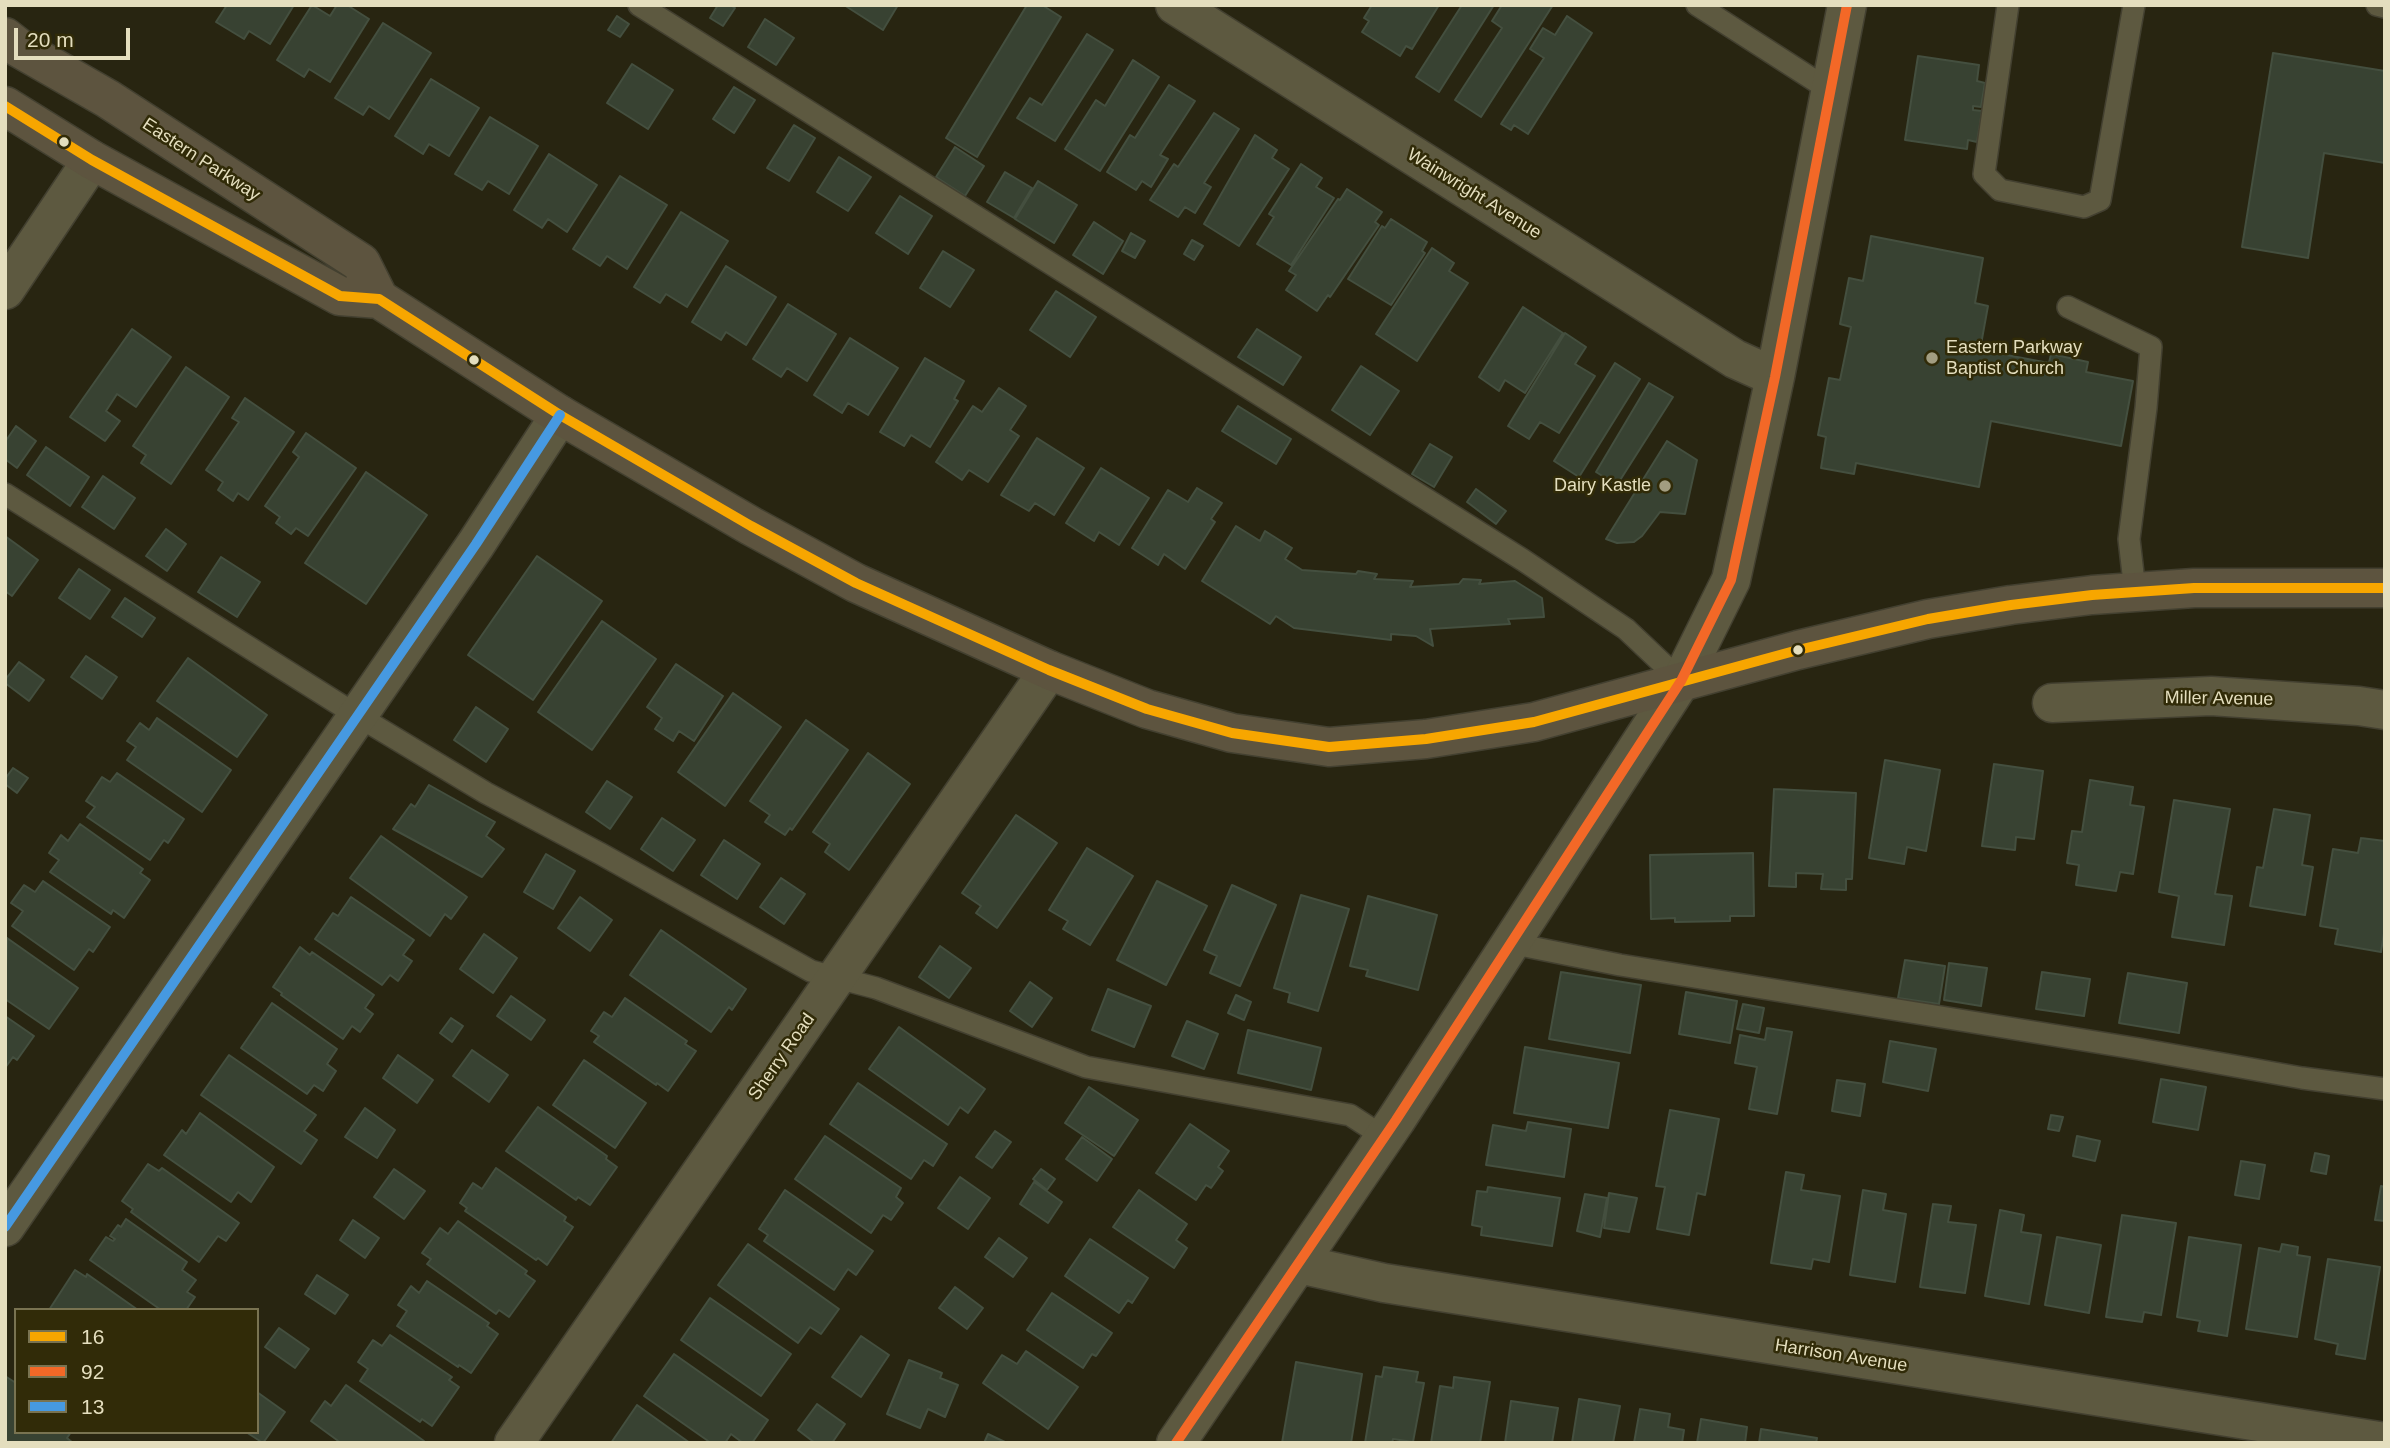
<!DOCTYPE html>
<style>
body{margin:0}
#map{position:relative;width:2390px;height:1448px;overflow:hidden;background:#282511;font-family:Arial,sans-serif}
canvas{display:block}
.frame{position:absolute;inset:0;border:7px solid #e4debe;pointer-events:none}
.legend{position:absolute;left:14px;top:1308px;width:245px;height:126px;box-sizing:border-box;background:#312b08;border:2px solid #797351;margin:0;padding:9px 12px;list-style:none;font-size:21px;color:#e4debe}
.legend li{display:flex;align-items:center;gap:14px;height:35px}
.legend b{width:35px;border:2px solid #797351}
.scale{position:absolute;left:14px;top:28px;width:116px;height:32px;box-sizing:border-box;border:4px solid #e4debe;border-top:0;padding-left:9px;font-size:21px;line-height:24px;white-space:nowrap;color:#e4debe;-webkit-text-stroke:5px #312b08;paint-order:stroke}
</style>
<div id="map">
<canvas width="2390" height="1448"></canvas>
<div class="frame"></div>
<ul class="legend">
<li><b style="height:9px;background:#f7a600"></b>16</li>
<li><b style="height:9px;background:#f36827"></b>92</li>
<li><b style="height:9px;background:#4699e1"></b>13</li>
</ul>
<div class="scale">20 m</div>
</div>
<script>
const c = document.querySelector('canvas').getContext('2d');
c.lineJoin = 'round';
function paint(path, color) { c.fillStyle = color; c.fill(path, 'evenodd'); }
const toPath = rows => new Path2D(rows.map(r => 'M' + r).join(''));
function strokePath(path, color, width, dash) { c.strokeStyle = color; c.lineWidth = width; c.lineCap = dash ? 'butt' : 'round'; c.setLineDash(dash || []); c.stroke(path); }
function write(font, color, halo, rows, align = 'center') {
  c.font = font + ' Arial,sans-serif'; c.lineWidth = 5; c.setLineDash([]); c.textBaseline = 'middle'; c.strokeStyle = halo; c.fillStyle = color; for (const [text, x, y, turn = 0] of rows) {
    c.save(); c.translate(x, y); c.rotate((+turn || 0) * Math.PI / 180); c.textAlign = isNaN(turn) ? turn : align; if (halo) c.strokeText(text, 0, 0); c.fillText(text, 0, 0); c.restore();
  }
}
const building = toPath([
 [227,5,294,5,270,44,249,31,244,39,216,22,227,5],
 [312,5,330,16,337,5,347,5,369,19,330,82,309,69,304,77,277,60,312,5],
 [718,5,730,5,735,8,723,26,710,18,718,5],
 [844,5,898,5,883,30,844,5],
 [1027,5,1042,5,1061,17,977,157,946,138,1027,5],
 [1372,5,1439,5,1412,49,1406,46,1400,56,1362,32,1369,21,1364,18,1372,5],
 [1462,5,1494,5,1439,92,1416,77,1462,5],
 [1502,5,1553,5,1481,117,1455,100,1502,28,1492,21,1502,5],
 [617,16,629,24,620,37,608,30,617,16],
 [1567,16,1592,33,1528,134,1514,125,1511,130,1501,124,1544,58,1530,49,1543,28,1555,35,1567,16],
 [765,19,794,38,776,65,748,47,765,19],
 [383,23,431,53,389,119,369,106,363,115,335,98,383,23],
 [1087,34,1113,50,1055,141,1017,118,1030,98,1042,105,1087,34],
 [2273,53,2385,71,2385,163,2324,153,2308,258,2242,247,2273,53],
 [1918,56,1979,65,1977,81,1985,83,1981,107,1973,106,1973,110,1982,111,1977,142,1968,140,1967,149,1905,140,1918,56],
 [1133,60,1159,77,1100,171,1065,149,1096,100,1105,106,1133,60],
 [632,64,673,90,648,129,607,103,632,64],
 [431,79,479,108,449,156,429,144,423,154,395,136,431,79],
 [1169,85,1195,101,1160,155,1168,159,1151,187,1142,181,1136,190,1107,172,1130,135,1135,138,1169,85],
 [734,87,755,100,734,133,713,119,734,87],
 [1214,113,1239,129,1204,183,1211,187,1195,213,1185,207,1178,217,1150,200,1174,164,1178,167,1214,113],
 [490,117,538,146,509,194,488,181,482,190,455,174,490,117],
 [794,125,815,138,789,181,767,168,794,125],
 [1255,135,1277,150,1272,158,1289,169,1239,246,1204,224,1255,135],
 [955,147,984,166,965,196,936,177,955,147],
 [549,154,597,185,567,232,548,219,542,228,514,210,549,154],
 [839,157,871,177,848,211,817,192,839,157],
 [1301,164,1322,178,1316,187,1334,198,1291,265,1257,244,1274,217,1269,214,1301,164],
 [1005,172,1032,188,1014,218,987,202,1005,172],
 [620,176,667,205,627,269,607,256,600,266,573,249,620,176],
 [1038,181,1077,205,1054,243,1015,219,1038,181],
 [1347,189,1382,212,1375,222,1379,225,1330,297,1328,295,1317,311,1286,290,1296,275,1289,271,1338,199,1340,200,1347,189],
 [900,196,932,216,908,254,876,233,900,196],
 [681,212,728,241,687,307,666,294,660,303,634,287,681,212],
 [1391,219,1427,242,1422,251,1425,253,1391,305,1348,279,1382,226,1385,228,1391,219],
 [1094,222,1123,241,1103,274,1073,255,1094,222],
 [1131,233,1145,241,1135,258,1122,251,1131,233],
 [1871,236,1983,258,1975,303,1988,306,1980,350,2049,363,2051,354,2088,362,2086,372,2133,381,2121,446,1991,421,1979,487,1856,463,1854,474,1821,468,1826,437,1818,435,1829,378,1840,380,1851,327,1840,324,1849,278,1863,281,1871,236],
 [1192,240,1203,246,1194,260,1184,254,1192,240],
 [1432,248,1454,263,1449,271,1468,283,1417,361,1376,334,1432,248],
 [943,251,974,270,950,307,920,288,943,251],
 [726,266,776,297,746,345,726,332,721,340,692,322,726,266],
 [1056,291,1096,317,1070,357,1030,330,1056,291],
 [788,304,836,334,807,381,787,368,781,377,753,359,788,304],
 [1523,307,1563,333,1525,393,1505,380,1499,391,1479,377,1523,307],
 [132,329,171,357,136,407,117,394,106,411,120,421,105,441,70,417,132,329],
 [1257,329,1301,357,1283,385,1238,357,1257,329],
 [1565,333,1586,347,1575,364,1595,376,1559,433,1540,422,1529,439,1508,426,1565,333],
 [850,338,898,368,868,415,848,403,842,413,814,395,850,338],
 [925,358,964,381,954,399,958,401,930,447,911,435,904,446,880,432,925,358],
 [1615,363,1640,379,1579,477,1554,461,1615,363],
 [1361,366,1399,391,1370,435,1332,410,1361,366],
 [186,367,229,397,171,484,141,463,146,455,133,446,186,367],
 [1649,383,1673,397,1617,485,1596,472,1649,383],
 [999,388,1026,406,1010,430,1019,436,988,482,969,470,962,480,936,462,973,406,982,412,999,388],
 [245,398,294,432,248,500,238,493,233,501,218,490,223,482,206,470,239,422,232,418,245,398],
 [1238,406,1291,439,1276,464,1222,431,1238,406],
 [16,426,36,441,17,468,5,459,5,442,16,426],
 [306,433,356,468,308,536,296,528,291,534,276,523,280,517,265,506,299,457,293,452,306,433],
 [1037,438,1084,468,1054,515,1035,503,1029,511,1001,495,1037,438],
 [1667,441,1697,460,1685,514,1660,512,1642,536,1634,542,1617,543,1606,539,1667,441],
 [1430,444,1452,457,1434,487,1412,474,1430,444],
 [46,447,89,477,70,506,27,475,46,447],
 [1101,468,1149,498,1119,545,1099,532,1094,541,1066,523,1101,468],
 [366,472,427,515,366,604,305,563,366,472],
 [103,476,135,498,114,529,82,507,103,476],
 [1197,488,1222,503,1211,519,1215,522,1185,569,1164,554,1158,565,1132,548,1168,490,1188,502,1197,488],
 [1476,489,1506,511,1496,524,1467,502,1476,489],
 [1236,526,1260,541,1265,531,1292,548,1285,559,1302,570,1356,574,1358,571,1377,574,1374,579,1413,581,1410,587,1459,584,1463,579,1481,580,1479,584,1515,581,1542,598,1544,617,1508,619,1510,624,1430,629,1433,646,1416,636,1391,634,1391,640,1294,628,1276,616,1270,624,1202,581,1236,526],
 [166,529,186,544,167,571,146,556,166,529],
 [5,536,38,560,12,596,5,591,5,536],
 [537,556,602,601,533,700,468,655,537,556],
 [221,557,260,582,237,617,198,592,221,557],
 [79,569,110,590,90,619,59,598,79,569],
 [125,598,155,618,142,637,112,617,125,598],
 [602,621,656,659,592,750,538,712,602,621],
 [86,656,117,677,102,699,71,677,86,656],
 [188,658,267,715,237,757,157,701,188,658],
 [19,662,44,680,29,701,5,683,5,680,19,662],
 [676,664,723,696,694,741,679,731,673,741,655,729,662,718,647,707,676,664],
 [733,693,781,727,725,806,678,772,733,693],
 [476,707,508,729,486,762,454,740,476,707],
 [157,718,231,770,202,812,127,760,136,747,127,741,140,723,149,730,157,718],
 [806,720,848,750,792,830,790,828,785,835,765,822,770,815,750,801,806,720],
 [868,753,910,784,849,870,825,852,830,844,813,832,868,753],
 [1885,760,1940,770,1926,851,1907,847,1904,864,1869,858,1885,760],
 [1994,764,2043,771,2034,839,2016,837,2015,850,1982,846,1994,764],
 [13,768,28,778,17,793,5,784,5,779,13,768],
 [117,773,184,819,168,843,164,840,150,860,87,817,95,807,86,801,102,777,110,782,117,773],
 [2090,780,2133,787,2130,805,2144,807,2133,874,2120,872,2116,891,2076,885,2079,865,2067,863,2072,831,2082,832,2090,780],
 [607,781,632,797,610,829,586,812,607,781],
 [429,785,495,822,486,836,504,849,482,877,393,829,411,804,415,807,429,785],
 [1774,789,1856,793,1852,879,1846,879,1846,890,1821,889,1823,874,1796,873,1796,887,1769,886,1774,789],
 [2174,800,2230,809,2215,894,2232,896,2224,945,2172,937,2179,896,2159,892,2174,800],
 [2274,809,2310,815,2302,865,2313,867,2305,915,2250,906,2257,867,2263,868,2274,809],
 [1016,815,1057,843,997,928,976,913,981,906,962,893,1016,815],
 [662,818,695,840,673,871,641,849,662,818],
 [80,824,143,869,140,873,150,880,124,918,113,910,111,914,50,872,59,860,49,853,61,835,68,841,80,824],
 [381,836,467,897,451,919,445,914,430,936,350,878,381,836],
 [2361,838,2385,841,2385,927,2381,952,2335,944,2338,929,2320,926,2333,849,2358,853,2361,838],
 [724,840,760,864,737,899,701,875,724,840],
 [1087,848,1133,876,1090,945,1063,929,1068,921,1049,910,1087,848],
 [1753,853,1754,916,1730,916,1730,921,1675,922,1675,918,1651,919,1650,855,1753,853],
 [546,854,575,871,553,909,524,892,546,854],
 [781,878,805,894,784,924,760,907,781,878],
 [43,881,110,927,93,952,89,949,74,970,12,926,23,911,11,903,24,885,35,892,43,881],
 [1157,881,1207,906,1166,985,1117,960,1157,881],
 [1232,885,1276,905,1240,986,1210,973,1217,956,1204,950,1232,885],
 [1301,895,1349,909,1318,1011,1288,1002,1290,993,1274,988,1301,895],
 [1368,896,1437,915,1418,990,1366,976,1368,970,1350,966,1368,896],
 [351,897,414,940,403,955,412,961,398,981,390,975,382,985,315,939,333,913,338,916,351,897],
 [580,897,612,920,590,951,558,928,580,897],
 [661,930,746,989,732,1010,729,1007,711,1032,630,975,661,930],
 [484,934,517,958,493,993,460,969,484,934],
 [7,938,78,988,49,1029,5,999,7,938],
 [940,946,971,968,949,998,919,977,940,946],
 [300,947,310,955,312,952,374,995,365,1008,373,1014,360,1032,352,1026,343,1039,281,995,282,993,273,987,300,947],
 [1905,960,1945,966,1939,1004,1898,998,1905,960],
 [1949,963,1987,968,1981,1006,1944,1000,1949,963],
 [1561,972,1641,985,1630,1053,1549,1039,1561,972],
 [2042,972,2090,979,2084,1016,2036,1009,2042,972],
 [2128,973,2187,983,2179,1033,2119,1023,2128,973],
 [1030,982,1052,998,1032,1027,1010,1011,1030,982],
 [1108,989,1151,1006,1134,1047,1092,1030,1108,989],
 [1686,992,1737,1001,1730,1043,1679,1034,1686,992],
 [1236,995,1251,1002,1244,1020,1228,1013,1236,995],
 [511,996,545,1020,531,1040,497,1016,511,996],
 [625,998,687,1041,685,1044,696,1051,668,1091,657,1083,656,1085,594,1042,599,1036,591,1031,604,1012,612,1017,625,998],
 [272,1003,337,1049,327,1064,336,1071,323,1091,314,1085,307,1094,241,1048,272,1003],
 [1743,1004,1764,1008,1759,1033,1737,1029,1743,1004],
 [5,1016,34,1036,17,1060,13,1057,5,1068,5,1016],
 [451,1018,463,1026,452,1042,440,1033,451,1018],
 [1187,1021,1218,1034,1204,1069,1172,1056,1187,1021],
 [899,1027,985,1089,968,1113,960,1107,948,1125,869,1069,899,1027],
 [1767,1028,1792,1032,1777,1114,1749,1109,1757,1067,1735,1063,1740,1035,1765,1040,1767,1028],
 [1248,1030,1321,1048,1311,1090,1238,1073,1248,1030],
 [1890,1041,1936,1049,1928,1091,1883,1082,1890,1041],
 [1525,1047,1619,1063,1608,1128,1514,1113,1525,1047],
 [472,1050,508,1075,489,1102,453,1076,472,1050],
 [229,1055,316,1115,304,1131,317,1140,301,1164,201,1095,229,1055],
 [398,1055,433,1080,417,1103,383,1078,398,1055],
 [584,1060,646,1103,615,1148,553,1105,584,1060],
 [2161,1079,2206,1087,2198,1130,2153,1122,2161,1079],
 [1837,1080,1865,1084,1860,1116,1832,1111,1837,1080],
 [858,1083,947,1144,933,1166,924,1160,911,1179,830,1124,858,1083],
 [1089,1087,1138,1120,1114,1156,1065,1123,1089,1087],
 [538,1107,607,1156,606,1159,617,1167,590,1205,578,1197,576,1200,506,1151,538,1107],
 [365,1108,395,1130,377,1158,345,1137,365,1108],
 [1670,1110,1719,1119,1705,1195,1697,1193,1689,1235,1657,1229,1665,1187,1656,1186,1670,1110],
 [200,1113,274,1167,251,1202,238,1192,231,1202,164,1155,182,1130,186,1134,200,1113],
 [2051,1115,2063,1117,2059,1131,2048,1129,2051,1115],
 [1528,1122,1571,1129,1564,1177,1486,1165,1493,1125,1526,1131,1528,1122],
 [1190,1124,1229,1151,1218,1167,1223,1171,1211,1188,1206,1185,1196,1200,1156,1173,1190,1124],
 [995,1131,1011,1142,992,1168,976,1157,995,1131],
 [825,1136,901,1188,896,1197,903,1203,891,1220,883,1215,871,1233,795,1179,825,1136],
 [2077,1136,2100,1141,2095,1161,2073,1156,2077,1136],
 [1082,1137,1112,1159,1097,1181,1066,1159,1082,1137],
 [2315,1153,2329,1156,2326,1174,2311,1171,2315,1153],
 [2241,1161,2265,1165,2259,1199,2235,1195,2241,1161],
 [148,1164,159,1171,162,1168,239,1223,226,1241,218,1236,199,1262,131,1212,133,1209,122,1201,148,1164],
 [496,1168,566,1217,564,1221,573,1227,547,1265,538,1258,536,1260,465,1211,467,1208,460,1203,473,1183,482,1189,496,1168],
 [394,1169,425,1191,404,1219,374,1197,394,1169],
 [1041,1169,1055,1179,1047,1190,1033,1179,1041,1169],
 [1786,1172,1804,1175,1801,1190,1840,1196,1829,1262,1813,1259,1811,1269,1771,1263,1786,1172],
 [960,1177,990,1198,968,1229,938,1208,960,1177],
 [1034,1182,1062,1202,1048,1223,1020,1204,1034,1182],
 [2381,1186,2385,1187,2385,1221,2375,1220,2381,1186],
 [1488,1187,1560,1198,1552,1246,1481,1235,1482,1227,1472,1225,1477,1191,1487,1192,1488,1187],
 [785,1190,873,1251,856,1275,848,1269,834,1290,764,1241,768,1235,759,1229,785,1190],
 [1139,1190,1187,1224,1176,1240,1187,1248,1174,1268,1113,1227,1139,1190],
 [1863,1190,1886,1194,1883,1210,1906,1214,1895,1282,1850,1275,1863,1190],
 [1609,1193,1637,1198,1629,1232,1604,1228,1609,1193],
 [1585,1194,1607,1198,1600,1237,1577,1231,1585,1194],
 [1933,1204,1951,1206,1948,1222,1976,1225,1965,1293,1920,1287,1933,1204],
 [2000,1210,2024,1215,2021,1232,2041,1235,2029,1304,1985,1296,2000,1210],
 [2122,1215,2176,1223,2161,1315,2144,1312,2142,1322,2106,1317,2122,1215],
 [126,1219,187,1262,182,1270,196,1280,187,1292,195,1297,186,1310,161,1310,90,1260,106,1237,113,1241,115,1239,110,1236,118,1225,121,1227,126,1219],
 [353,1220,379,1238,365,1258,340,1240,353,1220],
 [458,1221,527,1271,525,1274,535,1281,509,1317,499,1310,496,1314,427,1264,431,1259,422,1253,440,1228,448,1234,458,1221],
 [2057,1237,2101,1245,2089,1313,2045,1305,2057,1237],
 [2189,1237,2241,1245,2227,1336,2198,1331,2200,1321,2177,1317,2189,1237],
 [999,1238,1027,1258,1013,1277,985,1257,999,1238],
 [1090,1239,1148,1278,1132,1303,1128,1300,1119,1313,1065,1276,1090,1239],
 [748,1244,839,1309,821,1334,810,1327,798,1343,718,1285,748,1244],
 [2282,1244,2298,1247,2297,1255,2310,1257,2297,1337,2246,1329,2259,1248,2280,1252,2282,1244],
 [2328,1259,2380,1267,2365,1359,2336,1354,2338,1344,2315,1339,2328,1259],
 [75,1270,86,1277,87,1274,138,1310,49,1310,75,1270],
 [317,1275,348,1295,335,1314,305,1294,317,1275],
 [427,1281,489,1323,487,1326,498,1334,471,1373,459,1365,458,1367,397,1326,407,1311,398,1305,411,1286,419,1293,427,1281],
 [955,1287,983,1308,967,1329,939,1308,955,1287],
 [1052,1293,1112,1333,1096,1356,1092,1354,1083,1368,1027,1330,1052,1293],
 [710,1298,791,1354,761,1396,681,1340,710,1298],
 [279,1328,309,1349,295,1368,265,1347,279,1328],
 [390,1335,452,1377,449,1380,459,1387,432,1426,422,1419,420,1422,360,1381,368,1369,358,1362,373,1340,382,1346,390,1335],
 [861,1336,889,1355,861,1397,832,1377,861,1336],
 [1026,1351,1078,1387,1048,1429,983,1383,1002,1355,1017,1364,1026,1351],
 [674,1354,768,1420,752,1443,743,1443,731,1434,725,1443,711,1443,644,1396,674,1354],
 [909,1360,942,1373,940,1378,958,1385,945,1417,928,1409,920,1428,887,1414,909,1360],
 [1296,1362,1362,1374,1351,1443,1282,1443,1296,1362],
 [1384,1367,1418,1372,1416,1382,1424,1383,1413,1442,1393,1439,1392,1443,1365,1443,1376,1376,1382,1377,1384,1367],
 [5,1376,16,1383,16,1432,71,1432,67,1438,73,1443,5,1443,5,1376],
 [1454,1377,1490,1382,1480,1443,1431,1443,1440,1386,1453,1388,1454,1377],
 [346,1385,424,1441,422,1443,341,1443,311,1421,325,1401,331,1406,346,1385],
 [257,1392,285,1412,263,1443,246,1432,257,1432,257,1392],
 [1579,1399,1620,1406,1613,1443,1572,1443,1579,1399],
 [1511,1401,1558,1408,1552,1443,1505,1443,1511,1401],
 [817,1404,845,1424,832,1443,815,1443,798,1430,817,1404],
 [637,1405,690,1443,611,1443,637,1405],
 [1640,1409,1670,1414,1668,1427,1684,1430,1682,1443,1634,1443,1640,1409],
 [1701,1419,1747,1427,1745,1443,1697,1443,1701,1419],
 [1761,1429,1817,1438,1816,1443,1759,1443,1761,1429],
 [988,1434,1007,1443,984,1443,988,1434]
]);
paint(building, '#384232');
strokePath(building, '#444f3f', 2);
const lane = toPath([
 [639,5,1523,560,1626,629,1681,681],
 [1697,5,1831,91],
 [2008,5,1984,174,2000,190,2084,207,2100,200,2134,5],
 [2377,5,2385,7],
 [2068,307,2151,347,2146,408,2129,539,2135,591],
 [5,494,358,716,486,793,601,854,811,971,876,988,1086,1067,1350,1115,1384,1137],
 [1510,943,1620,965,2139,1049,2302,1078,2385,1089]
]);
const street = toPath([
 [1175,5,1735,359,1775,377],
 [5,290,92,160],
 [2052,703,2211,696,2359,706,2385,710],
 [5,1227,476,544,560,415],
 [1299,1264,1384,1283,2385,1442],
 [514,1443,1049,670],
 [1176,1443,1396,1120,1681,681,1731,580,1775,377,1847,5]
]);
const primary = toPath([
 [5,37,19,48,108,99,361,263,379,299],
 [5,106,92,160,340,296,379,299,560,415,751,526,856,583,1049,670,1147,709,1232,733,1329,747,1426,739,1534,722,1798,650,1928,619,2011,605,2092,595,2194,588,2385,588]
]);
strokePath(lane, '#434030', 24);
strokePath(street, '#434030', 41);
strokePath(primary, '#434030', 41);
strokePath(lane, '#5d5940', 21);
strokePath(street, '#5d5940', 38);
strokePath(primary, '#5d543f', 38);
strokePath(toPath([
 [5,106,92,160,340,296,379,299,560,415,751,526,856,583,1049,670,1147,709,1232,733,1329,747,1426,739,1534,722,1798,650,1928,619,2011,605,2092,595,2194,588,2385,588]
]), '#f7a600', 10);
strokePath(toPath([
 [1176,1443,1396,1120,1681,681,1731,580,1775,377,1847,5]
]), '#f36827', 10);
strokePath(toPath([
 [5,1227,476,544,560,415]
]), '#4699e1', 10);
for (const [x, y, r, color] of [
 [64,142,6,"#e4debe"],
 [1932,358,7,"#a29d81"],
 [474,360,6,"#e4debe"],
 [1665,486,7,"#a29d81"],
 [1798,650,6,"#e4debe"]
]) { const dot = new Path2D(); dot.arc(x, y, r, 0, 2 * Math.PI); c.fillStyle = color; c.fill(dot); strokePath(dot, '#312b08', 2.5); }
write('18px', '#e4debe', '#312b08', [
 ["Eastern Parkway",201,160,33],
 ["Wainwright Avenue",1474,194,32],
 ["Miller Avenue",2219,699,1],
 ["Sherry Road",782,1057,-55],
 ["Harrison Avenue",1841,1356,9]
]);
write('18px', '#e4debe', '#312b08', [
 ["Eastern Parkway",1946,348],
 ["Baptist Church",1946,369],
 ["Dairy Kastle",1651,486,"right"]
], 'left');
</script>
